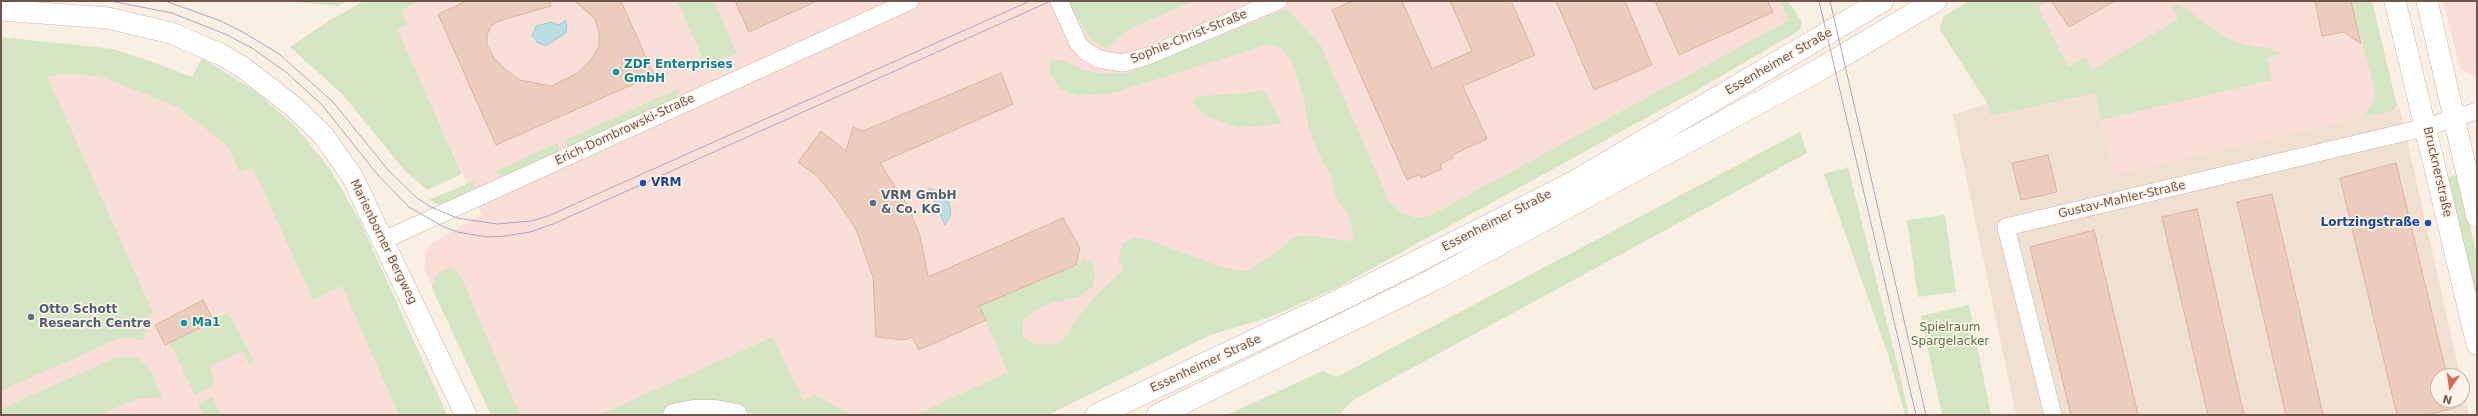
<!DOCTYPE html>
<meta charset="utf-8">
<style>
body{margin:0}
#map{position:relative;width:2478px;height:416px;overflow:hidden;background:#faefe3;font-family:"DejaVu Sans",sans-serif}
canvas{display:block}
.frame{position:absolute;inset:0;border:2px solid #6f564c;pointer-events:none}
.north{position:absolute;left:2430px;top:368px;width:40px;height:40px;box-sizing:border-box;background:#fdf3e8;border:1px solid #c4b4aa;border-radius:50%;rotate:193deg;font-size:11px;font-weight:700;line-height:16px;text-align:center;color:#6f564c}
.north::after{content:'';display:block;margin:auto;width:14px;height:18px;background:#d86753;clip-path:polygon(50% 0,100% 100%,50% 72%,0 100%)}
</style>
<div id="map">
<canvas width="2478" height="416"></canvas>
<div class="frame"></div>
<div class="north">N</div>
</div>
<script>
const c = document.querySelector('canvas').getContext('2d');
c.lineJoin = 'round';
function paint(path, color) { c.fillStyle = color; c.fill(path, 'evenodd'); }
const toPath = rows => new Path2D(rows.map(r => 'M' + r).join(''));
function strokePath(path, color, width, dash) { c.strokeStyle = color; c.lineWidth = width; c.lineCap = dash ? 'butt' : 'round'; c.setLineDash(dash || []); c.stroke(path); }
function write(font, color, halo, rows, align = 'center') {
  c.font = font + ' "DejaVu Sans",sans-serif'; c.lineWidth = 3.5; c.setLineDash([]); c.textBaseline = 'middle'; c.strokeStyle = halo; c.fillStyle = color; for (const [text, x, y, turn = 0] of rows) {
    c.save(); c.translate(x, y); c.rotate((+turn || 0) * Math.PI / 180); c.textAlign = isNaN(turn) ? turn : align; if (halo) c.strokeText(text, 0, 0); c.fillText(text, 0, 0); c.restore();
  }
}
paint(toPath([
 [2096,92,2310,129,2400,108,2460,376,2438,376,2438,400,2462,400,2462,383,2469,415,2016,415,1953,114,1988,104]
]), '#f0e0d2');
paint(toPath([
 [383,1,677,1,706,66,737,53,714,1,1067,1,1091,40,1105,48,1132,28,1193,1,1780,1,1789,20,1683,79,1338,287,1270,317,1210,335,1048,415,756,415,737,409,672,410,658,415,491,415,424,269,426,251,432,243,482,215],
 [1990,1,2372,1,2397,106,2394,110,2113,175,2095,95,1990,119,1987,103,1940,30],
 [2443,1,2477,1,2477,79,2460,68],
 [1,51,102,59,272,159,419,415,1,415]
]), '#f9dfd7');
paint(toPath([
 [285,1,348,1,338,6],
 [364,1,420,1,401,10,408,24,397,29,462,174,427,190,406,172,342,94,290,47,329,21],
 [677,1,714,1,737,53,706,66],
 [1067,1,1193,1,1132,28,1105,48,1091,40],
 [1780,1,1788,1,1802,22,1800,30,1697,90,1338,287,1270,317,1210,335,1048,415,915,415,1008,372,979,306,1077,265,1083,259,1090,261,1093,265,1095,276,1092,287,1080,296,1045,305,1024,318,1022,326,1024,339,1037,345,1059,343,1069,334,1072,325,1099,292,1123,271,1119,259,1122,244,1133,238,1149,240,1221,267,1246,271,1274,254,1294,237,1304,235,1350,241,1353,238,1354,234,1347,213,1335,195,1330,173,1319,154,1309,128,1304,98,1292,62,1281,48,1269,44,1116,92,1087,95,1078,96,1061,90,1050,74,1050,61,1061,60,1084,70,1099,73,1128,73,1287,9,1320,44,1389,201,1401,213,1417,218,1430,216,1789,20],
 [1969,1,2047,1,2038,7,2068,67,2085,57,2092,70,2178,19,2171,6,2179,4,2228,39,2255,47,2269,48,2281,54,2267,58,2272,80,2101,120,2096,93,1991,116,1988,104,1940,30,1943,17],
 [2351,1,2372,1,2397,106,2394,110,2363,117,2373,102,2376,93],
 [1,37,113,49,153,62,192,77,202,58,255,91,296,127,330,169,360,221,447,415,399,415,342,286,313,300,253,168,240,172,227,145,178,107,99,76,68,74,47,76,153,313,143,317,147,328,143,341,129,337,115,340,1,391],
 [680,88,675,101,568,148,565,140],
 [1264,91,1282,123,1238,128,1205,115,1194,104,1194,97],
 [1800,132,1807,153,1355,399,1338,415,1226,415,1323,371,1337,377],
 [557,143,560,152,505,177,494,172],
 [1848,167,1898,367,1909,415,1905,415,1888,354,1824,174],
 [2461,174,2459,182,2477,256,2477,307,2443,178],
 [476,180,472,192,438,205,429,200],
 [1945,215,1956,292,1918,297,1907,220],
 [447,268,453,268,462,279,520,415,491,415,432,288,437,274],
 [1969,305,1991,415,1942,415,1921,316],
 [228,312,254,362,249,365,243,351,209,366,215,382,213,386,195,395,170,343],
 [773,337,803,400,815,395,852,415,756,415,737,409,672,410,658,415,599,415],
 [130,356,140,359,150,369,162,397,136,399,99,415,1,415,1,409,115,358],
 [212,396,221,415,204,415,198,404]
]), '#d3e5c3');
const water = toPath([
 [565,21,567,24,566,33,546,46,538,43,532,36,536,26,551,22,559,25,565,21],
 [929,189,941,191,948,198,951,214,945,225,929,189]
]);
paint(water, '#badee1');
strokePath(water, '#a1cdd1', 1);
const building = toPath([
 [467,1,550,1,551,6,499,21,491,26,487,35,487,45,494,58,506,70,520,80,551,86,578,73,591,60,599,46,599,33,595,19,575,1,621,1,654,75,496,145,438,14,467,1],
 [735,1,817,1,749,32,735,1],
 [1353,1,1402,1,1432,69,1472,51,1450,1,1511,1,1535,55,1463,86,1487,139,1452,155,1453,158,1440,164,1442,169,1421,178,1420,174,1407,180,1332,10,1353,1],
 [1556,1,1625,1,1652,65,1594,90,1556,1],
 [1655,1,1768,1,1773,12,1679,55,1655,1],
 [2051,1,2115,1,2069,27,2051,1],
 [2315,1,2351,1,2361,44,2344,32,2322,36,2315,1],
 [1001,73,1013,104,880,163,909,208,920,236,928,277,1063,218,1080,248,1076,265,979,306,986,320,919,350,912,337,905,340,876,337,873,277,856,229,836,199,817,176,798,162,821,131,846,151,853,127,863,131,1001,73],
 [2048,155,2057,192,2021,200,2012,163,2048,155],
 [2396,163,2447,376,2438,376,2438,400,2453,400,2455,408,2426,415,2397,415,2340,178,2396,163],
 [2272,194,2300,313,2323,415,2286,415,2237,202,2272,194],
 [2197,209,2224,328,2244,415,2208,415,2162,217,2197,209],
 [2094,230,2138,415,2071,415,2030,247,2094,230],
 [203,300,214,321,165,345,155,325,203,300]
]);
paint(building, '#ecccbd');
strokePath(building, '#ddb29f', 1);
const minor = toPath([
 [1059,1,1078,43,1085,51,1099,59,1123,63,1148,56,1278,1],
 [384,240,910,1],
 [2053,415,2006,227,2427,127,2477,111]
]);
const tertiary = toPath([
 [2395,1,2477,344],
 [2427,1,2477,217],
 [1,10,108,18,171,33,222,55,245,69,294,107,323,135,352,176,466,415]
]);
const secondary = toPath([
 [674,415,694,411,715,411,736,415],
 [1097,415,1353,294,1574,182,1882,1],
 [1158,415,1433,280,1819,70,1935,1]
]);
strokePath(minor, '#c9b6ab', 18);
strokePath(tertiary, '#c9b6ab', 22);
strokePath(secondary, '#ceb8ab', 23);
strokePath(minor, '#fff', 17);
strokePath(tertiary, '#fff', 21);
strokePath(secondary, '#fff', 22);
strokePath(toPath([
 [110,1,172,13,225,34,252,48,286,72,322,105,377,174,409,207,442,226,457,232,488,237,505,236,530,232,553,224,1051,1],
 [165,1,221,21,243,32,279,54,333,102,389,171,417,198,431,207,457,218,497,224,531,221,548,216,1030,1],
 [1819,1,1916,415],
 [1830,1,1926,415]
]), '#b1a3c1', 1);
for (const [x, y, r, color] of [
 [616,72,4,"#0f9aa8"],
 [643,183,4,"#1a4fb4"],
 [873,203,4,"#5c6f8a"],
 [2428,223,4,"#1a4fb4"],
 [31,317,4,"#5c6f8a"],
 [184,323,4,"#0f9aa8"]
]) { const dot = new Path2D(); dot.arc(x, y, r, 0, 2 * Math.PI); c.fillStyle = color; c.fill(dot); strokePath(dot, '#fdf3e8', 1.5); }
write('12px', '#6f564c', '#fdf3e8', [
 ["Sophie-Christ-Straße",1189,37,-22],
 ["Essenheimer Straße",1779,62,-30],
 ["Erich-Dombrowski-Straße",625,130,-25],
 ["Brucknerstraße",2437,172,77],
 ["Gustav-Mahler-Straße",2122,200,-13],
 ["Essenheimer Straße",1497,221,-27],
 ["Marienborner Bergweg",383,242,64],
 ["Essenheimer Straße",1206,364,-25]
]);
write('bold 12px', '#0d838f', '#fdf3e8', [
 ["ZDF Enterprises",624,65],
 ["GmbH",624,79],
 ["Ma1",192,323]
], 'left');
write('bold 12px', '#164399', '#fdf3e8', [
 ["VRM",651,183],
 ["Lortzingstraße",2420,223,"right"]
], 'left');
write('bold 12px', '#4e5e75', '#fdf3e8', [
 ["VRM GmbH",881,196],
 ["& Co. KG",881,210],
 ["Otto Schott",39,310],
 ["Research Centre",39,324]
], 'left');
write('12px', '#567445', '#fdf3e8', [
 ["Spielraum",1950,328],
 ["Spargelacker",1950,342]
]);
</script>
